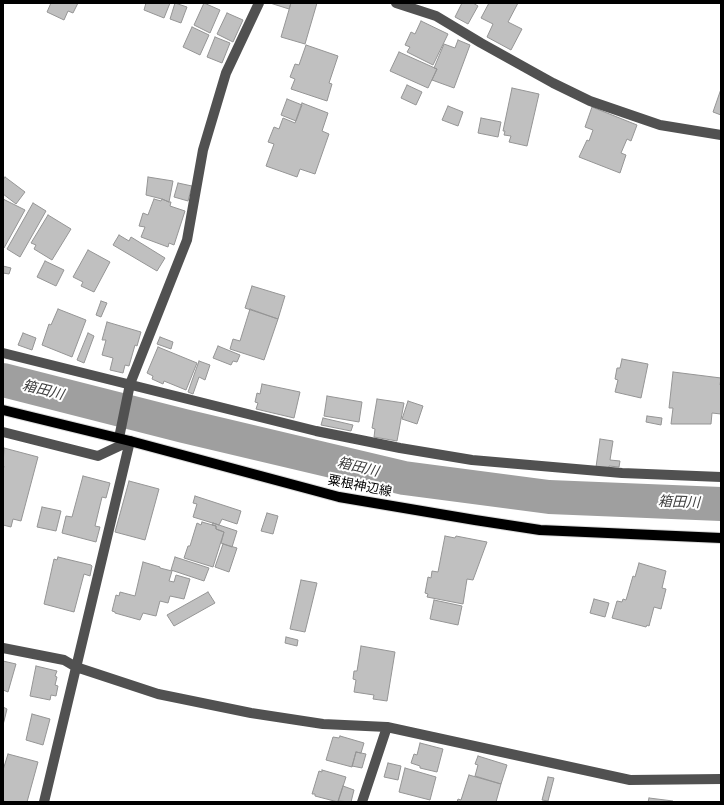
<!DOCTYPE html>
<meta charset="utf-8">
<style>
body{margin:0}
#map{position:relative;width:724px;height:805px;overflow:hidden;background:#fff;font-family:"Golos Text",sans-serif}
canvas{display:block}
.frame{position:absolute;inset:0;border:4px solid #000;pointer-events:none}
</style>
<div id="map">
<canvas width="724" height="805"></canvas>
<div class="frame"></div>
</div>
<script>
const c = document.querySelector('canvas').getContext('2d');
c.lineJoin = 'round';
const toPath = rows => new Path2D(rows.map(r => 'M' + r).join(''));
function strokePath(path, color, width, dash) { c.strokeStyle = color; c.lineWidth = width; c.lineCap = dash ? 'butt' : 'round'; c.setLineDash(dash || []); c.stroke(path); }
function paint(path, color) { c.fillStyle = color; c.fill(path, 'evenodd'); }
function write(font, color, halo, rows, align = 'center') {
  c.font = font + ' "Golos Text","Noto Sans JP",sans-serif'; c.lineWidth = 4; c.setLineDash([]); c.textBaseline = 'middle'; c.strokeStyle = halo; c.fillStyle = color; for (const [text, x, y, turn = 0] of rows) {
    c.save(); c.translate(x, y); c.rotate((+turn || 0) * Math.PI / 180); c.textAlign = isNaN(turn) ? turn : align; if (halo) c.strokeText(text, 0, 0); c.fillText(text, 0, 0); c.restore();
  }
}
strokePath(toPath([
 [3,380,184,426,404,478,549,497,721,504]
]), '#9f9f9f', 34);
const building = toPath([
 [51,3,78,3,73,13,68,11,64,20,47,12,51,3],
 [146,3,170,3,164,18,144,10,146,3],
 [175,3,187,7,181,23,170,19,175,3],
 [204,3,220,10,210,33,194,25,204,3],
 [270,3,291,3,289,9,270,3],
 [291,3,317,3,305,44,281,37,291,3],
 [462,3,473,3,478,6,468,24,455,17,462,3],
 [489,3,518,3,508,22,522,29,511,50,487,37,493,24,481,18,489,3],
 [227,13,243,20,233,42,217,34,227,13],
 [421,21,448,34,433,65,407,52,410,47,405,45,411,32,415,34,421,21],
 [192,27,209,35,200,55,183,47,192,27],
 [215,37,230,43,222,63,207,57,215,37],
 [458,40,470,45,454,88,432,80,437,69,434,68,444,44,455,48,458,40],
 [306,45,338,56,329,83,332,84,327,101,291,89,295,79,290,77,295,64,299,65,306,45],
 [399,52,437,69,428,88,390,71,399,52],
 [407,85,422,92,416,105,401,98,407,85],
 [512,88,539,94,527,146,509,142,511,136,504,135,505,131,503,131,512,88],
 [721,89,721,115,713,112,721,89],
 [287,99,302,105,296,121,281,115,287,99],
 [302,103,328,113,322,131,329,134,315,174,300,169,297,177,266,166,274,144,268,142,274,127,279,129,283,118,295,123,302,103],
 [448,106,463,112,458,126,442,120,448,106],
 [592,107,637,125,631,141,627,139,621,153,626,155,620,173,579,157,587,140,589,141,593,130,585,127,592,107],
 [481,118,501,122,498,137,478,133,481,118],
 [5,177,25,192,16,204,3,194,3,180,5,177],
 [148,177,173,181,169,202,162,199,146,195,148,177],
 [178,183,192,186,188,201,174,197,178,183],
 [3,199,25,210,4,248,3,247,3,199],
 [154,199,161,201,162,199,169,202,171,202,170,206,185,211,174,245,169,243,168,247,141,237,145,227,139,226,143,213,148,215,154,199],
 [33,203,46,211,20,257,7,249,33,203],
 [48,215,71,229,52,260,34,249,36,245,31,243,48,215],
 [119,235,129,241,131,237,165,258,157,271,113,245,119,235],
 [88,250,110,262,94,292,81,286,83,282,73,277,88,250],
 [45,261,64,270,56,286,37,277,45,261],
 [3,266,11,268,9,274,3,273,3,266],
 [252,286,285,296,278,319,245,308,252,286],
 [101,301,107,303,101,317,96,315,101,301],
 [58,309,86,320,72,357,42,345,49,324,51,325,58,309],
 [250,309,278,319,264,360,230,349,233,339,240,341,250,309],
 [107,322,141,332,137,346,135,345,129,366,125,365,123,373,110,370,113,358,102,355,106,340,102,340,107,322],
 [23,333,36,338,32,350,18,345,23,333],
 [88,333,94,336,84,363,77,360,88,333],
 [160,337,173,342,171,349,157,344,160,337],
 [218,346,240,355,237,362,233,361,231,365,213,358,218,346],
 [158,347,197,363,186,390,164,381,163,384,152,379,153,376,147,373,158,347],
 [622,359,648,364,641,398,615,392,618,380,615,379,617,368,620,368,622,359],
 [199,361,210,365,205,380,199,377,193,394,188,392,199,361],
 [673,372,721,378,720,385,721,385,721,414,712,413,711,424,671,424,673,408,669,408,673,372],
 [262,384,300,392,294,418,256,409,258,403,255,402,257,393,260,394,262,384],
 [327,396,362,402,359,422,324,416,327,396],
 [377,399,404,403,397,441,374,437,375,429,372,428,377,399],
 [408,401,423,406,417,424,402,419,408,401],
 [647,416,662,418,661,425,646,422,647,416],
 [323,418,353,425,351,431,321,425,323,418],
 [600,439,613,441,610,460,620,461,619,467,609,466,609,469,596,467,600,439],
 [4,448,38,457,21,521,13,519,11,527,3,525,3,471,4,466,3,466,4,448],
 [83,476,110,483,106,498,102,497,95,526,100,527,96,542,62,533,66,516,72,517,83,476],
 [129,481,159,489,145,540,115,532,129,481],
 [195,496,241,511,237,524,222,519,219,525,193,517,197,504,193,503,195,496],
 [42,507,61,511,56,531,37,527,42,507],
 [267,513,278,516,273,534,261,531,267,513],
 [202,522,216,526,216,529,224,532,213,567,184,558,188,546,190,546,197,523,201,525,202,522],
 [213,523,237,531,232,547,221,543,224,532,216,529,216,526,212,525,213,523],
 [445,536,455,538,456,536,487,542,473,580,467,579,463,604,427,597,428,594,425,593,428,577,431,578,432,571,438,572,445,536],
 [223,544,237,548,229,572,215,567,223,544],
 [58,557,91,565,92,566,90,576,84,574,74,612,44,604,54,559,57,560,58,557],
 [175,557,209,568,204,581,171,570,175,557],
 [143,562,160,567,160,568,172,571,169,581,174,582,176,575,190,579,184,599,170,596,168,603,160,601,156,616,143,613,140,620,115,613,115,612,112,611,116,595,119,596,120,592,135,596,143,562],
 [639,563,666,571,662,588,666,589,661,609,654,607,649,626,647,625,646,627,612,618,617,601,622,602,623,599,626,600,633,576,635,577,639,563],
 [301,580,317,583,305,632,290,629,301,580],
 [208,592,215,603,174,626,167,615,208,592],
 [594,599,609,603,605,617,590,613,594,599],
 [434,600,462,606,458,625,430,619,434,600],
 [286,637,298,640,297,646,285,643,286,637],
 [361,646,395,652,387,701,373,699,374,695,354,692,356,680,353,679,354,671,357,671,361,646],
 [3,661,16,664,8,692,3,690,3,661],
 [36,666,57,671,55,676,57,677,55,685,58,686,56,696,51,695,50,700,30,696,36,666],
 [3,707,7,709,3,725,3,707],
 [32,714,50,719,43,745,26,740,32,714],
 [340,736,364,743,361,753,356,752,352,767,326,760,333,737,339,738,340,736],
 [420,743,443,749,437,772,420,768,420,766,411,763,414,754,417,755,420,743],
 [356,752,366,754,362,768,352,766,356,752],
 [8,754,38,762,27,802,8,802,3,801,3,770,8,754],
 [478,756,507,765,501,784,475,776,478,765,475,764,478,756],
 [388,763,401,766,398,780,384,777,388,763],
 [405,768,436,777,430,800,399,792,405,768],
 [322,770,346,777,338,802,315,796,315,794,312,794,319,771,322,772,322,770],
 [469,775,501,784,496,802,457,802,458,799,461,800,469,775],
 [548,777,554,778,548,801,542,800,548,777],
 [343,786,354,790,351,802,338,801,343,786],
 [649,798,673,801,672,802,648,802,649,798]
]);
paint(building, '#c0c0c0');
strokePath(building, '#959595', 1);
const major = toPath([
 [3,410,130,441,339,497,475,520,540,530,721,538]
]);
strokePath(major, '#dbdbdb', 12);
strokePath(toPath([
 [396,3,436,16,481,43,553,83,590,101,660,125,721,135],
 [3,353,316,431,400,448,472,460,622,473,721,477],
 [3,432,98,456,130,441],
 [119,438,130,384,187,240,203,150,226,73,259,3],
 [3,648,64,660,76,667,158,694,251,713,323,724,387,727,630,780,721,779],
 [44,802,130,441],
 [362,802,387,727]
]), '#515151', 10);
strokePath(major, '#000', 10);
write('13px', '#000', '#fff', [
 ["粟根神辺線",360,486,11]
]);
write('italic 14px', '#404040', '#fff', [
 ["箱田川",43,390,14],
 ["箱田川",358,467,13],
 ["箱田川",679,502,2]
]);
</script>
